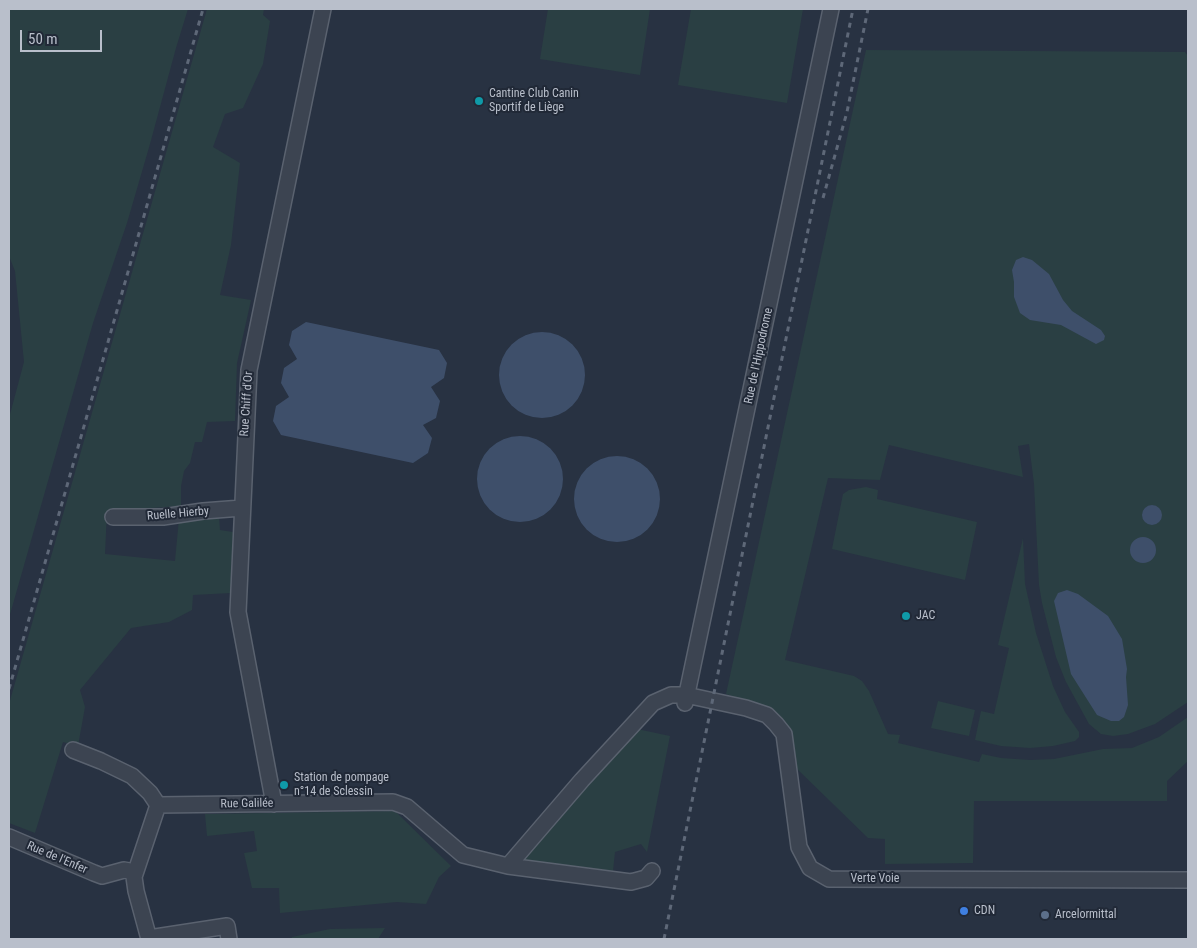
<!DOCTYPE html>
<meta charset="utf-8">
<style>
body{margin:0}
#map{position:relative;width:1197px;height:948px;overflow:hidden;background:#283242;font-family:"Roboto Condensed",sans-serif}
canvas{display:block}
.frame{position:absolute;inset:0;border:10px solid #b9bfcb;pointer-events:none}
.scale{position:absolute;left:20px;top:30px;width:82px;height:22px;box-sizing:border-box;border:2px solid #b9bfcb;border-top:0;padding-left:6px;font-size:15px;line-height:18px;white-space:nowrap;color:#b9bfcb;-webkit-text-stroke:4px #212937;paint-order:stroke}
</style>
<div id="map">
<canvas width="1197" height="948"></canvas>
<div class="frame"></div>
<div class="scale">50 m</div>
</div>
<script>
const c = document.querySelector('canvas').getContext('2d');
c.lineJoin = 'round';
function paint(path, color) { c.fillStyle = color; c.fill(path, 'evenodd'); }
const toPath = rows => new Path2D(rows.map(r => 'M' + r).join(''));
function strokePath(path, color, width, dash) { c.strokeStyle = color; c.lineWidth = width; c.lineCap = dash ? 'butt' : 'round'; c.setLineDash(dash || []); c.stroke(path); }
function write(font, color, halo, rows, align = 'center') {
  c.font = font + ' "Roboto Condensed",sans-serif'; c.lineWidth = 4; c.setLineDash([]); c.textBaseline = 'middle'; c.strokeStyle = halo; c.fillStyle = color; for (const [text, x, y, turn = 0] of rows) {
    c.save(); c.translate(x, y); c.rotate((+turn || 0) * Math.PI / 180); c.textAlign = isNaN(turn) ? turn : align; if (halo) c.strokeText(text, 0, 0); c.fillText(text, 0, 0); c.restore();
  }
}
paint(toPath([
 [9,9,188,9,176,48,150,144,127,223,93,323,9,618,9,418,24,362,15,271,9,256],
 [207,9,264,9,263,15,270,21,263,64,243,108,225,114,213,147,240,163,231,245,220,295,251,300,237,363,235,421,207,422,202,442,195,442,190,463,184,471,181,486,181,506,107,511,105,554,175,561,179,519,219,516,220,530,233,532,231,593,193,595,192,610,169,622,131,628,80,690,85,707,78,746,63,742,35,833,9,823,9,704],
 [548,9,650,9,640,75,540,59],
 [691,9,803,9,787,103,678,85],
 [866,50,1185,52,1188,56,1188,702,1155,724,1128,734,1113,736,1101,734,1089,724,1066,682,1056,657,1042,603,1039,585,1034,484,1029,444,1018,446,1023,477,889,445,880,480,828,478,785,660,854,676,862,681,869,691,888,734,900,735,898,743,979,762,982,754,1001,758,1030,760,1054,759,1103,749,1132,748,1159,737,1188,717,1188,761,1167,781,1167,801,974,801,973,863,885,864,885,839,868,838,794,766,789,733,781,717,770,709,726,694],
 [866,487,878,490,877,499,977,522,965,580,832,549,843,494,849,490],
 [1023,538,1025,584,1036,633,1053,686,1065,712,1079,732,1079,737,1075,741,1053,746,1030,748,1001,746,975,740,981,711,994,714,1009,648,998,645],
 [938,701,975,710,969,736,931,728],
 [637,729,670,736,647,852,641,844,615,852,613,871,517,862],
 [395,811,451,866,439,877,426,904,397,902,280,913,279,888,252,888,244,853,257,851,254,831,207,836,205,814],
 [385,928,378,939,291,939,292,937,330,929]
]), '#2a3f43');
paint(toPath([
 [1023,257,1032,260,1049,274,1063,300,1072,311,1101,330,1105,336,1104,340,1096,344,1061,325,1030,320,1020,313,1014,297,1014,282,1012,270,1016,260],
 [306,322,439,350,447,363,444,378,431,387,440,401,436,418,423,425,432,438,428,453,413,463,281,435,273,421,276,406,289,397,281,383,284,368,297,359,289,345,292,331],
 '499 375a43 43 0 1 1 86 0a43 43 0 1 1-86 0Z',
 '477 479a43 43 0 1 1 86 0a43 43 0 1 1-86 0Z',
 '574 499a43 43 0 1 1 86 0a43 43 0 1 1-86 0Z',
 '1142 515a10 10 0 1 1 20 0a10 10 0 1 1-20 0Z',
 '1130 550a13 13 0 1 1 26 0a13 13 0 1 1-26 0Z',
 [1067,590,1078,594,1108,616,1122,639,1127,669,1126,677,1128,705,1124,717,1119,721,1111,721,1097,715,1071,674,1054,601,1058,593]
]), '#3e4f6a');
const minor = toPath([
 [113,517,163,517,203,511,242,508],
 [685,703,831,9],
 [73,750,101,761,132,776,150,793,158,805],
 [274,804,238,612,249,370,323,9],
 [158,805,393,802,407,807,463,855,508,866,631,882,646,878,652,871],
 [9,837,94,873,102,876,124,870,135,872],
 [508,866,582,780,653,703,671,695,686,695,746,708,767,715,776,724,784,734,799,847,810,868,829,879,1188,880],
 [149,938,227,926,229,939],
 [149,939,136,891,134,877,158,805]
]);
strokePath(minor, '#5a626f', 18);
strokePath(minor, '#3c4451', 15);
strokePath(toPath([
 [823,198,847,112,868,9],
 [9,689,203,9],
 [664,939,853,9]
]), '#5e6878', 3, [5, 5]);
for (const [x, y, r, color] of [
 [479,101,5,"#0f9aa8"],
 [906,616,5,"#0f9aa8"],
 [284,785,5,"#0f9aa8"],
 [964,911,5,"#3f7fe0"],
 [1045,915,5,"#5c6f8a"]
]) { const dot = new Path2D(); dot.arc(x, y, r, 0, 2 * Math.PI); c.fillStyle = color; c.fill(dot); strokePath(dot, '#212937', 2); }
write('12px', '#b9bfcb', '#212937', [
 ["Cantine Club Canin",489,94],
 ["Sportif de Liège",489,108],
 ["JAC",916,616],
 ["Station de pompage",294,778],
 ["n°14 de Sclessin",294,792],
 ["CDN",974,911],
 ["Arcelormittal",1055,915]
], 'left');
write('12px', '#b9bfcb', '#212937', [
 ["Rue de l'Hippodrome",759,356,-78],
 ["Rue Chiff d'Or",247,404,-86],
 ["Ruelle Hierby",178,514,-5],
 ["Rue Galilée",247,804,-1],
 ["Rue de l'Enfer",57,858,23],
 ["Verte Voie",875,879]
]);
</script>
